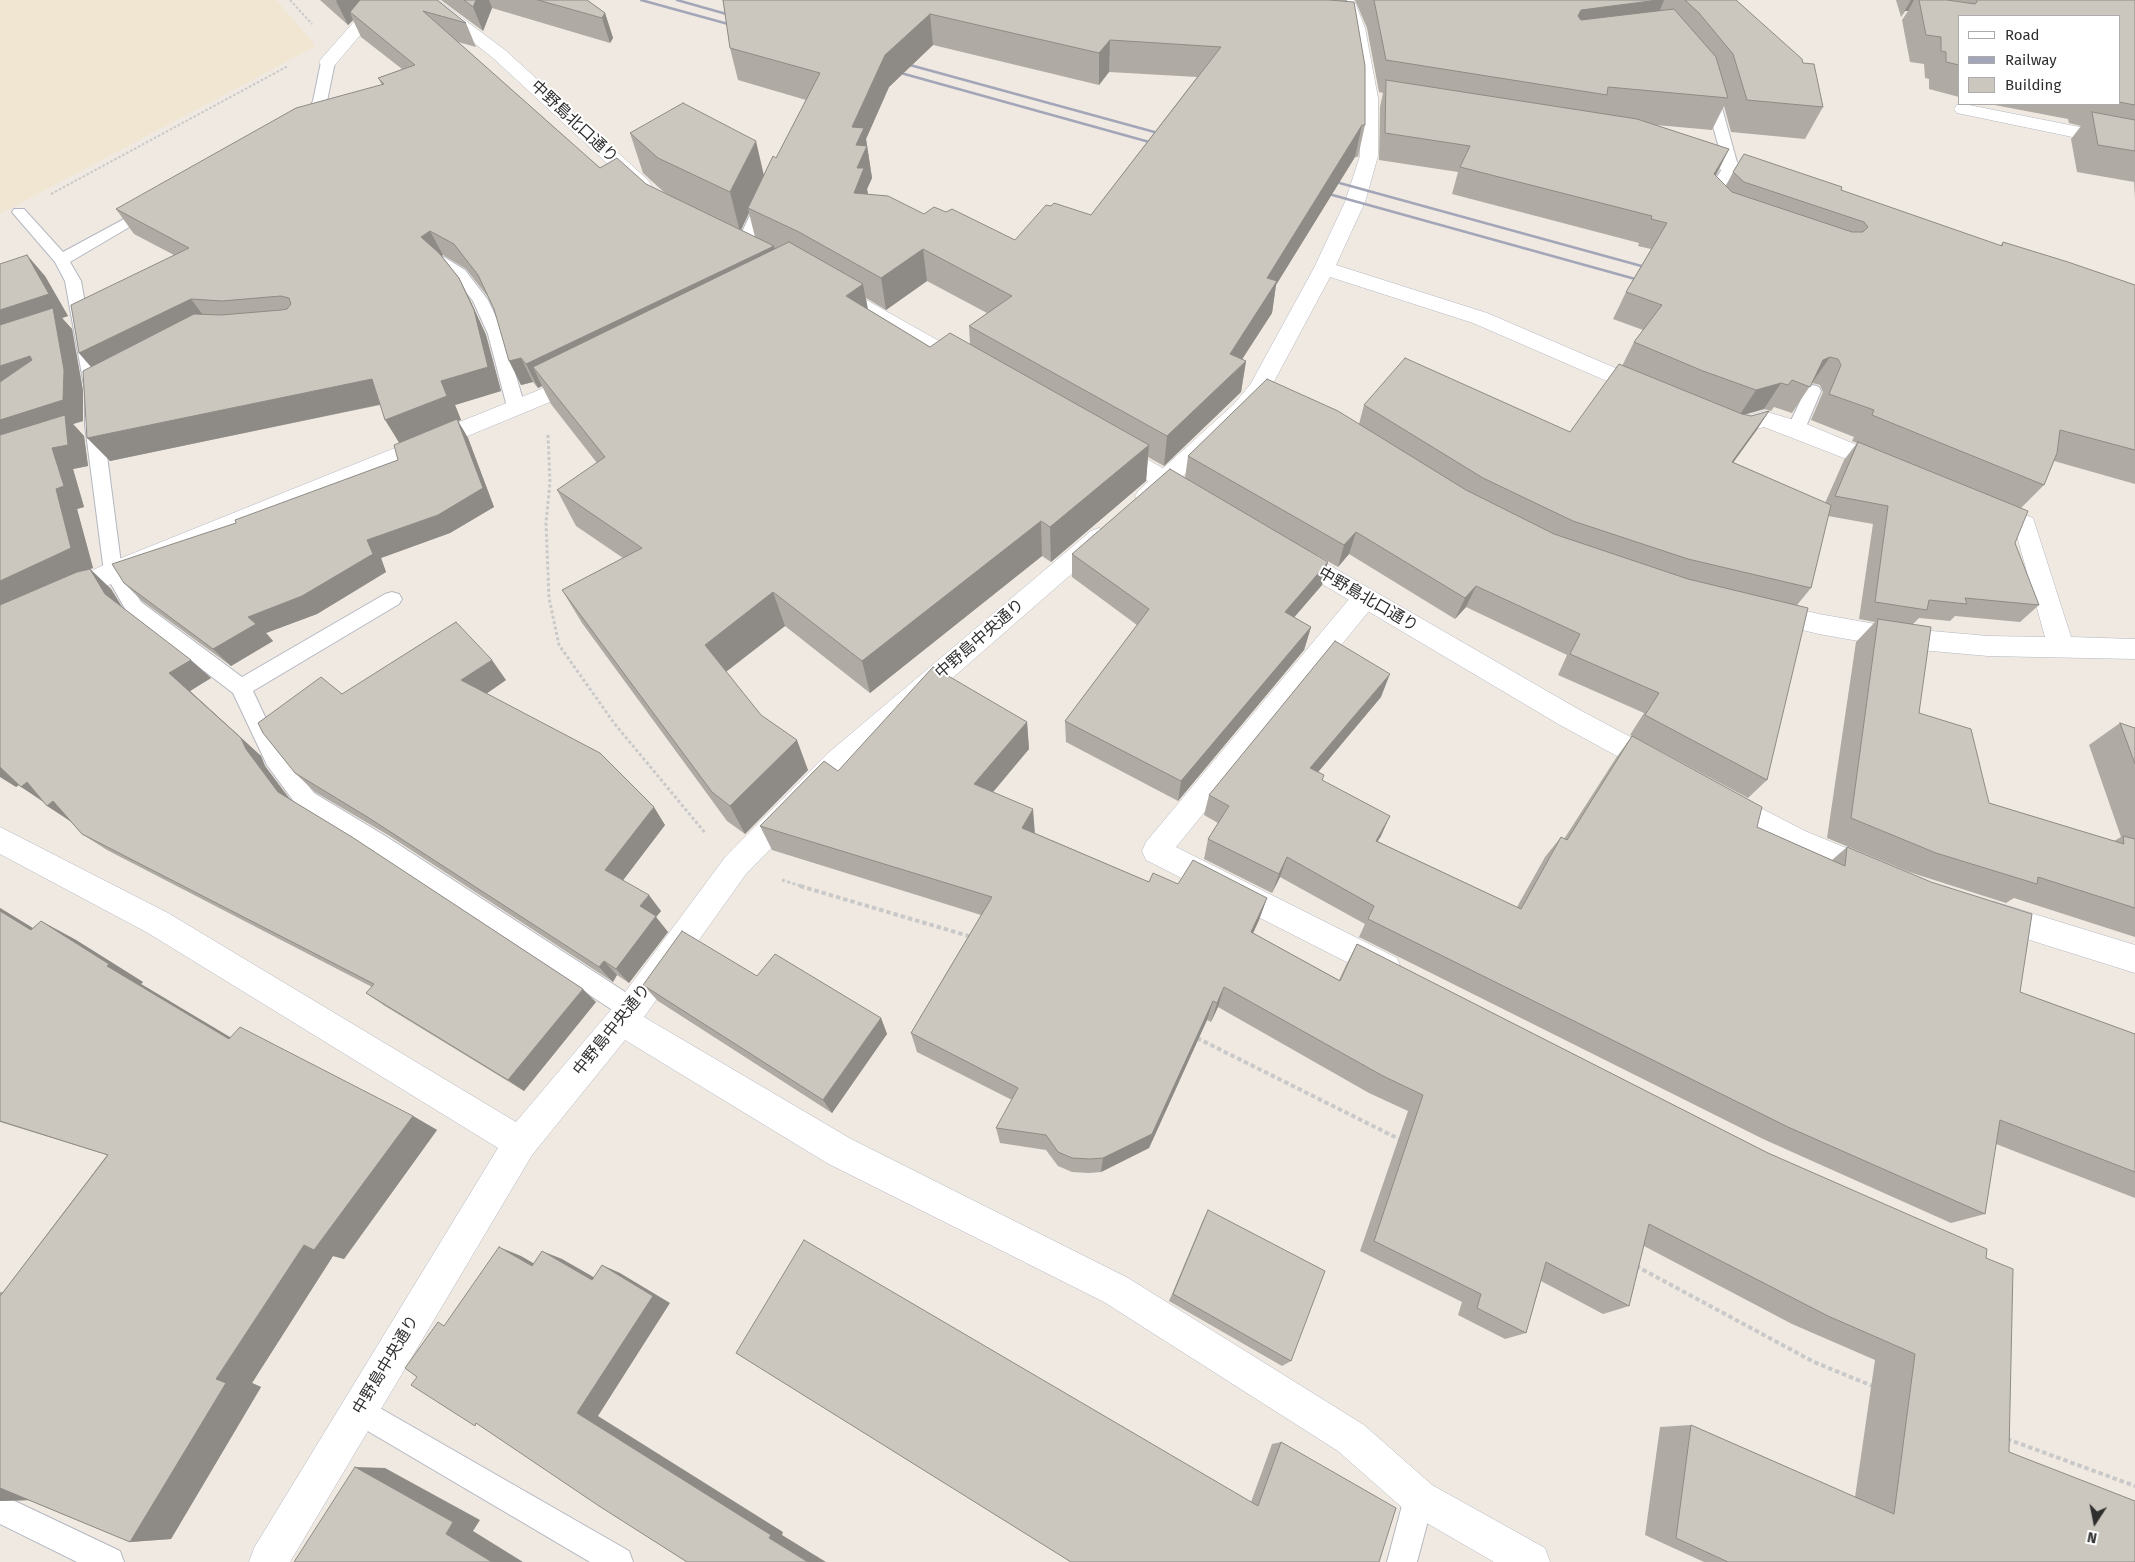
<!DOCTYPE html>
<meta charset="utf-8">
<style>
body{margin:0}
#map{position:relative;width:2135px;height:1562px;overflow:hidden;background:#efe9e1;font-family:"Fira Sans",sans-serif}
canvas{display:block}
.legend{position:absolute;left:1958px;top:15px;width:162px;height:90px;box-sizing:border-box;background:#fff;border:1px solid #ababab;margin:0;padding:6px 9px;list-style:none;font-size:15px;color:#2e2e2e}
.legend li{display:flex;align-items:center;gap:10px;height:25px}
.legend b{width:25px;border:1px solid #ababab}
.north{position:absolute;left:2070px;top:1497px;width:50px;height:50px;-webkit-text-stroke:4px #fff;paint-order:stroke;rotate:191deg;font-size:14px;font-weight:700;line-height:20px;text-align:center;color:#2e2e2e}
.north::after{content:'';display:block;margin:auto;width:18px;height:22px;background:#2e2e2e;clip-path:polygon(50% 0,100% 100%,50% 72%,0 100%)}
</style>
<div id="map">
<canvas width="2135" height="1562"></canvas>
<ul class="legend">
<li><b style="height:6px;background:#fff"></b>Road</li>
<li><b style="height:6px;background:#a3a6b8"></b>Railway</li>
<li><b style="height:14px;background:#cbc7bf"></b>Building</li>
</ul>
<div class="north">N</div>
</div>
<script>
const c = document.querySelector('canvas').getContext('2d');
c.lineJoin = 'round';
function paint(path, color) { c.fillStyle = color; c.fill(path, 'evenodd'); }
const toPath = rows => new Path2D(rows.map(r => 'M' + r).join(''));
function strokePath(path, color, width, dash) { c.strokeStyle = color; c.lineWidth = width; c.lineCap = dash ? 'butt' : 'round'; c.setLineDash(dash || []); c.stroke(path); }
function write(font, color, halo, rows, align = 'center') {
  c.font = font + ' "Fira Sans","Noto Sans JP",sans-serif'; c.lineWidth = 4; c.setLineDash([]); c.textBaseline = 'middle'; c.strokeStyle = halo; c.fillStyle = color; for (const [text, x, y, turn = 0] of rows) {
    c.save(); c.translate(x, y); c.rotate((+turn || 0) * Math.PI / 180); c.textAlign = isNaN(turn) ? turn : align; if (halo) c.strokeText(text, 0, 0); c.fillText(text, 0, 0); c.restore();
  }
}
paint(toPath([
 [0,0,276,0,316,46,0,214]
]), '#f0e6d1');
const lane = toPath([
 [328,58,335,62,327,101,316,120,307,125,297,125,295,122,306,114,313,101,321,62,328,58],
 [1710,86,1717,90,1738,166,1717,199,1720,204,1713,208,1708,207,1702,200,1724,166,1703,90,1710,86],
 [764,197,771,201,753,242,750,245,740,245,737,242,757,201,764,197],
 [150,205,155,206,157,209,155,212,70,262,81,281,101,391,103,425,122,571,141,602,242,677,385,594,392,592,399,594,402,599,399,604,253,691,282,753,314,793,387,837,639,1001,643,1009,639,1017,631,1020,623,1017,371,851,298,807,267,765,233,693,127,612,104,572,85,425,85,391,65,281,55,262,12,212,14,209,24,209,63,252,150,205],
 [444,257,465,270,488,300,504,334,525,407,522,411,516,413,510,411,507,407,488,334,473,301,453,276,436,262,444,257],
 [1813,385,1819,387,1821,391,1805,429,1802,433,1796,435,1790,433,1787,429,1805,391,1807,387,1813,385],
 [359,1396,629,1551,633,1562,590,1562,349,1420,345,1410,349,1400,359,1396],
 [1419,1483,1429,1488,1434,1498,1417,1562,1387,1562,1404,1498,1409,1488,1419,1483],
 [0,1494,120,1551,124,1562,77,1562,0,1524,0,1494]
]);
const street = toPath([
 [373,0,390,0,334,66,322,66,319,62,322,58,373,0],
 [1338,0,1354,0,1365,28,1378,98,1378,156,1365,202,1336,265,1487,313,1655,385,1658,390,1655,395,1647,397,1639,395,1473,323,1330,277,1270,389,1249,415,1155,502,1147,505,1139,502,1135,496,1139,490,1233,405,1250,385,1314,268,1345,202,1360,156,1360,98,1349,28,1338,0],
 [1964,104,2135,138,2135,150,1957,113,1954,109,1957,105,1964,104],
 [1686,148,1779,174,1781,178,1779,182,1772,184,1679,158,1677,154,1679,150,1686,148],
 [578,372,586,374,589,379,586,384,550,402,122,579,0,634,0,613,104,565,534,392,578,372],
 [1764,411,1804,423,1893,460,1896,466,1893,472,1885,474,1764,427,1738,434,1721,429,1718,423,1721,417,1729,415,1739,418,1764,411],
 [1990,500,2033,518,2071,637,2135,639,2135,659,1988,656,1898,648,1819,634,1769,622,1760,619,1756,612,1760,605,1769,602,1819,614,1898,628,1988,636,2045,637,2015,529,1982,515,1978,509,1982,503,1990,500],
 [1099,528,1107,531,1111,537,1107,543,847,770,746,874,644,1017,851,1139,1128,1278,1364,1425,1432,1485,1545,1548,1550,1562,1494,1562,1406,1511,1338,1451,1104,1302,827,1163,625,1040,532,1155,290,1562,249,1562,254,1548,498,1148,148,933,0,854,0,827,168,913,516,1122,620,999,726,856,827,754,1091,531,1099,528],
 [1364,589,1373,592,1376,599,1373,606,1176,847,1397,958,1401,968,1397,978,1386,982,1146,860,1142,851,1146,842,1355,592,1364,589]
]);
const secondary = toPath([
 [420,0,438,0,505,50,649,181,651,185,649,189,635,189,493,58,420,0],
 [854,295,861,297,971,359,974,364,971,369,963,371,955,369,847,307,844,302,847,297,854,295],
 [1115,443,1123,445,1200,490,1204,496,1200,502,1192,505,1184,502,1107,457,1104,451,1107,445,1115,443],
 [1294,547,1303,550,1578,709,1668,757,1672,765,1668,773,1658,777,1648,773,1560,725,1285,562,1282,556,1285,550,1294,547],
 [1726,790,1805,831,1880,862,1884,871,1880,880,1870,884,1785,849,1716,811,1712,802,1716,793,1726,790],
 [1995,902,2135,945,2135,973,1985,926,1980,916,1985,906,1995,902]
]);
strokePath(lane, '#b4b7c1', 2);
strokePath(street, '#b4b7c1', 1);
strokePath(secondary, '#b4b7c1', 1);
strokePath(toPath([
 [290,0,312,24],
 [51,194,288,66]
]), '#c9c9c9', 2, [2.5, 2]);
strokePath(toPath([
 [548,435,550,482,546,523,549,598,559,645,614,723,706,834],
 [782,880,804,887]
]), '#c9c9c9', 3, [3, 2.5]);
strokePath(toPath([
 [800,886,972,937],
 [1197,1038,1401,1140],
 [1636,1266,1814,1362,1875,1387],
 [2007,1439,2135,1486]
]), '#c9c9c9', 4, [4.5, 3]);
paint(lane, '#fff');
paint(street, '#fff');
paint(secondary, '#fff');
strokePath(toPath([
 [641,0,739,27],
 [677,0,737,17],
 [899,62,1169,136],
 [890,70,1160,145],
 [1325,179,1656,270],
 [1318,191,1646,282]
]), '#a3a6b8', 2.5);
paint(toPath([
 [320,0,437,0,466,23,476,47,458,42,600,168,646,184,666,194,643,173,630,133,764,175,776,158,806,100,738,80,730,48,723,0,1347,0,1365,125,1358,157,1355,157,1276,285,1272,313,1242,359,1246,361,1241,392,1164,466,1148,457,1146,481,1051,562,1042,556,870,693,785,626,726,672,761,715,808,770,745,834,727,821,582,623,562,590,623,558,576,526,557,490,597,463,551,404,542,386,538,388,533,382,521,385,494,309,488,297,466,269,443,255,442,256,459,278,471,302,486,335,501,391,455,405,461,420,458,421,468,438,494,507,450,533,381,558,386,572,317,614,266,633,273,641,231,666,142,601,124,583,236,523,398,460,399,443,380,405,110,461,91,367,79,353,174,255,134,234,116,209,382,85,378,78,402,69,361,37,353,20,348,25],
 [933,45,1099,85,1109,72,1197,77,1091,215,1015,240,946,212,924,214,868,194,867,189,872,178,866,139,889,87],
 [749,213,755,237,741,230],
 [927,281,987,313,969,326,970,344,930,347,868,309,866,298,886,310],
 [441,0,587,0,605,13,613,38,610,43,492,8,483,31],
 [1355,0,1736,0,1803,63,1823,107,1805,139,1731,132,1724,106,1712,130,1656,125,1729,149,1716,176,1726,186,1733,172,1841,190,2000,246,2003,242,2135,285,2135,484,2054,461,2044,485,2021,508,2015,543,2039,605,2020,622,1955,616,1950,621,1919,618,1913,624,1919,713,1989,803,2114,841,2121,837,2089,745,2120,723,2135,729,2135,937,2014,898,2006,903,1909,872,1827,838,1856,642,1875,622,1859,619,1873,524,1828,516,1811,588,1797,605,1767,780,1748,798,1634,737,1757,827,1832,860,1847,847,2020,992,2135,1034,2135,1198,1996,1144,1985,1214,1951,1223,1763,1139,1359,937,1365,924,1280,877,1272,893,1204,859,1208,839,1218,823,1204,815,1209,795,1381,697,1318,772,1324,775,1322,780,1381,836,1377,841,1517,907,1545,857,1561,837,1564,839,1616,758,1632,736,1630,735,1644,713,1558,675,1567,655,1466,607,1455,619,1349,554,1338,567,1317,555,1322,585,1294,617,1311,627,1304,650,1178,801,1066,742,1065,721,1137,625,1072,577,1072,554,1185,478,1188,456,1359,424,1364,405,1570,432,1622,366,1634,342,1643,330,1613,319,1626,292,1651,249,1638,246,1639,243,1452,194,1458,172,1379,160,1380,107,1383,93,1379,92,1367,28],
 [1812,383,1820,385,1823,392,1811,420,1854,437,1852,441,1857,443,1844,460,1825,503,1733,462,1756,431,1769,411,1751,416,1744,415,1764,409,1771,411,1774,407,1792,413],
 [1896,0,2135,0,2135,200,2134,182,2077,172,2071,139,2081,126,2069,123,2068,119,1989,104,2119,104,2119,16,1959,16,1959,97,1929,89,1929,79,1925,78,1924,64,1910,62,1902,20,1908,11,1905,11,1901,17],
 [45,276,68,316,62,318,72,329,83,391,83,421,73,424,84,436,88,466,73,469,84,507,77,509,93,568,90,569,111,589,122,607,211,678,190,691,261,756,265,766,290,799,596,1002,524,1091,385,1006,366,993,372,987,107,850,82,834,71,822,43,802,19,785,16,787],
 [506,680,486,694,665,825,623,880,661,911,656,917,668,932,629,983,617,975,613,982,388,835,315,792,295,773,342,694],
 [1027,722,1029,749,993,792,1035,833,1149,882,1178,884,1267,898,1259,920,1253,933,1339,980,1346,965,1357,944,1768,1153,1986,1258,2009,1452,2135,1562,1704,1562,1645,1535,1660,1427,1691,1425,1855,1497,1875,1360,1792,1324,1644,1246,1629,1306,1603,1314,1541,1281,1526,1333,1505,1339,1458,1315,1462,1302,1360,1251,1408,1111,1369,1093,1218,1007,1211,1022,1207,1020,1149,1148,1101,1172,1089,1173,1072,1172,1058,1166,1046,1150,1000,1143,996,1128,1012,1100,917,1052,911,1033,981,915,772,850,760,826,838,771],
 [0,908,33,928,41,921,76,940,143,982,141,984,231,1038,413,1116,437,1130,344,1259,333,1256,252,1383,261,1387,171,1539,130,1542,28,1500,0,1501,0,1292,3,1292,107,1155,0,1122],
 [757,976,881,1018,887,1034,832,1113,658,1001,643,985],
 [1208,1210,1291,1361,1282,1366,1169,1301,1203,1220],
 [1281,1442,1379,1562,1071,1562,1251,1502,1272,1444]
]), '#afaba4');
paint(toPath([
 [337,0,370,0,350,12,353,20,348,25,336,1],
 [476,0,489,0,492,8,483,31,473,7],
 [1658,0,1664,0,1652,31,1570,42,1578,16,1581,10],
 [1911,0,1914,0,1908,11,1905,11,1901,17],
 [605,13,613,38,610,43,602,18],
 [930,14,933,45,889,87,866,139,872,178,867,189,869,200,854,193,852,127,885,55],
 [1110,40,1109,72,1099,85,1099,53],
 [1362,125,1355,157,1276,285,1272,313,1232,375,1246,361,1241,392,1164,466,1167,436,1230,354,1267,278],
 [756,141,765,180,748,208,749,213,740,232,730,192],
 [1729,149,1715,176,1714,174],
 [430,231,443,255,434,262,421,237],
 [774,246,780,271,533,367,542,386,538,388,526,364],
 [923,249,927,281,886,310,881,278],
 [27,255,45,276,68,316,62,318,72,329,83,391,83,421,73,424,84,436,88,466,73,469,84,507,77,509,93,568,90,569,111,589,126,613,0,611,0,420,64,370,0,338,0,310],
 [459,278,471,302,486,335,501,391,455,405,461,420,458,421,468,438,494,507,450,533,381,558,386,572,317,614,266,633,273,641,231,666,213,649,248,617,367,540,438,515,400,444,385,420,441,381],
 [863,284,870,322,846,296],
 [191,299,209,323,100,377,79,353],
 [30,356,49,377,0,395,0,366],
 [1830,357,1812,383,1805,386,1823,360],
 [521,358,533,382,521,385,509,361],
 [372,379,387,403,110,461,87,438],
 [1781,383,1764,409,1739,416,1756,390],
 [1769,411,1756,431,1720,481,1732,462],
 [1149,445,1146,481,1051,562,1050,527],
 [1041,521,1042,556,870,693,862,661],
 [1356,532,1349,554,1338,567,1344,545],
 [1328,562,1322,585,1279,635,1285,612],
 [1476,586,1466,607,1455,619,1465,598],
 [773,592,785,626,719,677,705,645],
 [1311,627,1304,650,1178,801,1181,781],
 [191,660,211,678,190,691,261,756,265,766,297,809,278,792,169,673],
 [492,660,506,680,477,700,461,680],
 [1390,674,1381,697,1303,790,1310,768],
 [1027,722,1029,749,978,810,974,784],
 [797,740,808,770,745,834,730,806],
 [0,766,23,782,16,787,0,777],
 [27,782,46,803,21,787],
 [53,801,72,822,47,806],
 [654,807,665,825,618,887,605,870],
 [1033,809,1035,834,1022,828],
 [1390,816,1381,836,1366,860,1376,841],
 [1287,857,1280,877,1272,893,1279,874],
 [649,895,661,911,656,917,668,932,629,983,616,969,640,906],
 [1267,898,1259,920,1244,953,1251,932],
 [0,908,67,949,31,930,0,911],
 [41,921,76,940,143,982,141,984,260,1055,229,1039,107,966],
 [604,961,617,975,613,982,599,967],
 [1224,987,1218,1007,1211,1022,1217,1003],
 [583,989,596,1002,524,1091,508,1080],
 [1213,1001,1207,1020,1149,1148,1101,1172,1103,1158],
 [881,1018,887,1034,832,1113,823,1100],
 [413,1116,437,1130,344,1259,333,1256,252,1383,261,1387,171,1539,130,1542,216,1379,304,1245],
 [499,1247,521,1256,552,1274,532,1266],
 [542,1251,562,1259,611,1287,592,1280],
 [602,1265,620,1273,670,1303,598,1416,783,1532,782,1535,826,1562,808,1562,769,1538,577,1413],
 [355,1467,385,1468,480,1520,473,1531,523,1562,492,1562,446,1534],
 [0,1487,35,1500,0,1501]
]), '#8e8b86');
const building = toPath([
 [360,0,437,0,466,23,423,11,600,168,617,158,646,184,774,246,526,364,521,358,509,361,494,309,478,275,454,244,430,231,421,237,439,253,459,278,474,310,488,367,441,381,447,396,385,420,372,379,87,438,83,371,194,314,221,315,281,310,287,309,291,304,289,298,281,296,222,301,191,299,79,353,71,305,189,248,116,209,296,108,384,84,378,78,415,65,350,12,360,0],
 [464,0,476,0,473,7,464,0],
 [538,0,587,0,605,13,602,18,538,0],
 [723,0,1329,0,1354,2,1365,66,1365,125,1362,125,1267,278,1277,281,1230,354,1246,361,1167,436,969,326,1012,296,923,249,881,278,799,232,748,208,773,156,776,158,820,73,730,48,723,0],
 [930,14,1099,53,1110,40,1221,47,1091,215,1054,203,1051,206,1046,205,1015,240,952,209,946,212,934,207,924,214,888,196,854,193,864,168,857,168,867,146,856,145,864,128,852,127,885,55,930,14],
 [1374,0,1658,0,1581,10,1578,16,1581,20,1674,9,1716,57,1728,98,1608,87,1607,95,1386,60,1374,0],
 [1685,0,1736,0,1802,59,1803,63,1814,64,1823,107,1747,100,1733,54,1699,13,1685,0],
 [1919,0,1947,0,1975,4,1977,2,1977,0,2135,0,2135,105,2119,102,2119,16,1959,16,1959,65,1946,62,1946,52,1941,51,1941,37,1926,35,1919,0],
 [1386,80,1637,119,1729,149,1714,174,1732,192,1852,232,1863,232,1868,227,1864,222,1744,182,1733,172,1744,154,1842,187,1841,190,2002,246,2003,242,2068,262,2135,285,2135,450,2060,430,2057,453,2044,485,1872,415,1874,410,1829,394,1841,365,1838,359,1830,357,1823,360,1810,387,1792,380,1788,385,1781,383,1756,390,1703,371,1634,342,1662,305,1626,292,1667,223,1651,219,1652,216,1460,167,1470,146,1385,133,1386,80],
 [683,103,756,141,730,192,658,158,630,133,683,103],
 [2092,112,2135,120,2135,151,2098,145,2092,112],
 [789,242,863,284,846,296,930,347,950,333,1149,445,1050,527,1041,521,862,661,773,592,705,645,761,715,797,740,730,806,712,792,562,590,642,548,557,490,605,457,533,367,789,242],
 [27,255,49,294,0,310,0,264,27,255],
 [53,308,64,370,63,400,0,420,0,382,32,360,30,356,0,366,0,325,53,308],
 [1405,358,1570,432,1619,364,1742,414,1751,416,1769,411,1732,462,1831,505,1811,588,1688,559,1573,521,1483,478,1364,405,1405,358],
 [1267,379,1338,411,1466,490,1554,534,1688,579,1808,608,1767,780,1645,715,1659,693,1570,654,1580,634,1476,586,1465,598,1356,532,1344,545,1188,456,1267,379],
 [65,415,68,445,52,448,64,486,56,489,71,548,0,581,0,435,65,415],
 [457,419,483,488,438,515,367,540,373,554,302,596,248,617,256,624,213,649,124,583,112,564,236,523,235,520,398,460,394,445,457,419],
 [1858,442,2028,511,2015,543,2039,605,1965,598,1967,604,1929,600,1927,610,1875,602,1888,506,1835,496,1858,442],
 [1170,469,1328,562,1285,612,1311,627,1181,781,1065,721,1149,609,1072,554,1170,469],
 [90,569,105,594,191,660,169,673,241,738,246,749,278,792,352,837,583,989,508,1080,366,993,374,984,82,834,53,801,47,806,27,782,21,787,0,767,0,605,77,572,90,569],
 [1878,619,1931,627,1919,713,1971,729,1989,803,2124,844,2123,836,2135,839,2135,908,2038,877,2037,884,1936,853,1851,818,1878,619],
 [456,622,492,660,461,680,600,753,654,807,605,870,649,895,640,906,656,916,616,969,604,961,599,967,369,818,295,773,263,733,258,723,321,677,342,694,456,622],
 [1335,641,1390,674,1310,768,1324,775,1322,780,1390,816,1376,841,1521,909,1561,837,1567,840,1632,736,1762,807,1757,827,1845,866,1847,847,1931,882,2032,914,2020,992,2135,1034,2135,1172,2000,1120,1985,1214,1788,1127,1368,919,1374,906,1287,857,1279,874,1208,839,1229,806,1209,795,1335,641],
 [933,667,1027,722,974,784,1033,809,1022,828,1149,882,1153,873,1178,884,1193,860,1267,898,1251,932,1340,981,1357,944,1768,1153,1987,1249,1986,1258,2013,1269,2009,1452,2135,1501,2135,1562,1728,1562,1676,1538,1691,1425,1894,1514,1915,1354,1828,1316,1649,1224,1629,1306,1546,1262,1526,1333,1477,1308,1481,1294,1374,1241,1423,1095,1383,1076,1224,987,1217,1003,1213,1001,1152,1134,1103,1158,1090,1159,1072,1158,1058,1152,1046,1135,996,1128,1018,1088,911,1033,992,897,760,826,824,761,838,771,933,667],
 [2120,723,2135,728,2135,764,2120,723],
 [0,911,31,930,41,921,109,964,107,966,229,1039,240,1027,413,1116,314,1250,304,1245,216,1379,226,1383,130,1542,0,1488,0,1295,1,1295,108,1155,0,1121,0,911],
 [682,931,757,976,775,954,881,1018,823,1100,643,985,682,931],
 [1208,1210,1325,1271,1291,1361,1173,1294,1208,1210],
 [804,1240,1258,1506,1281,1442,1396,1508,1379,1562,1071,1562,736,1353,804,1240],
 [499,1247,532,1266,542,1251,592,1280,602,1265,653,1296,577,1413,771,1535,769,1538,808,1562,687,1562,599,1506,476,1423,475,1426,411,1385,417,1377,405,1368,438,1322,444,1326,499,1247],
 [355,1467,453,1522,446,1534,492,1562,294,1562,355,1467]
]);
paint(building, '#cbc7bf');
strokePath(building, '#8e8b86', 1);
write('16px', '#2e2e2e', '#fff', [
 ["中野島北口通り",574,122,43],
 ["中野島北口通り",1368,600,30],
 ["中野島中央通り",980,639,-41],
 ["中野島中央通り",612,1030,-51],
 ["中野島中央通り",386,1365,-59]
]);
</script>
